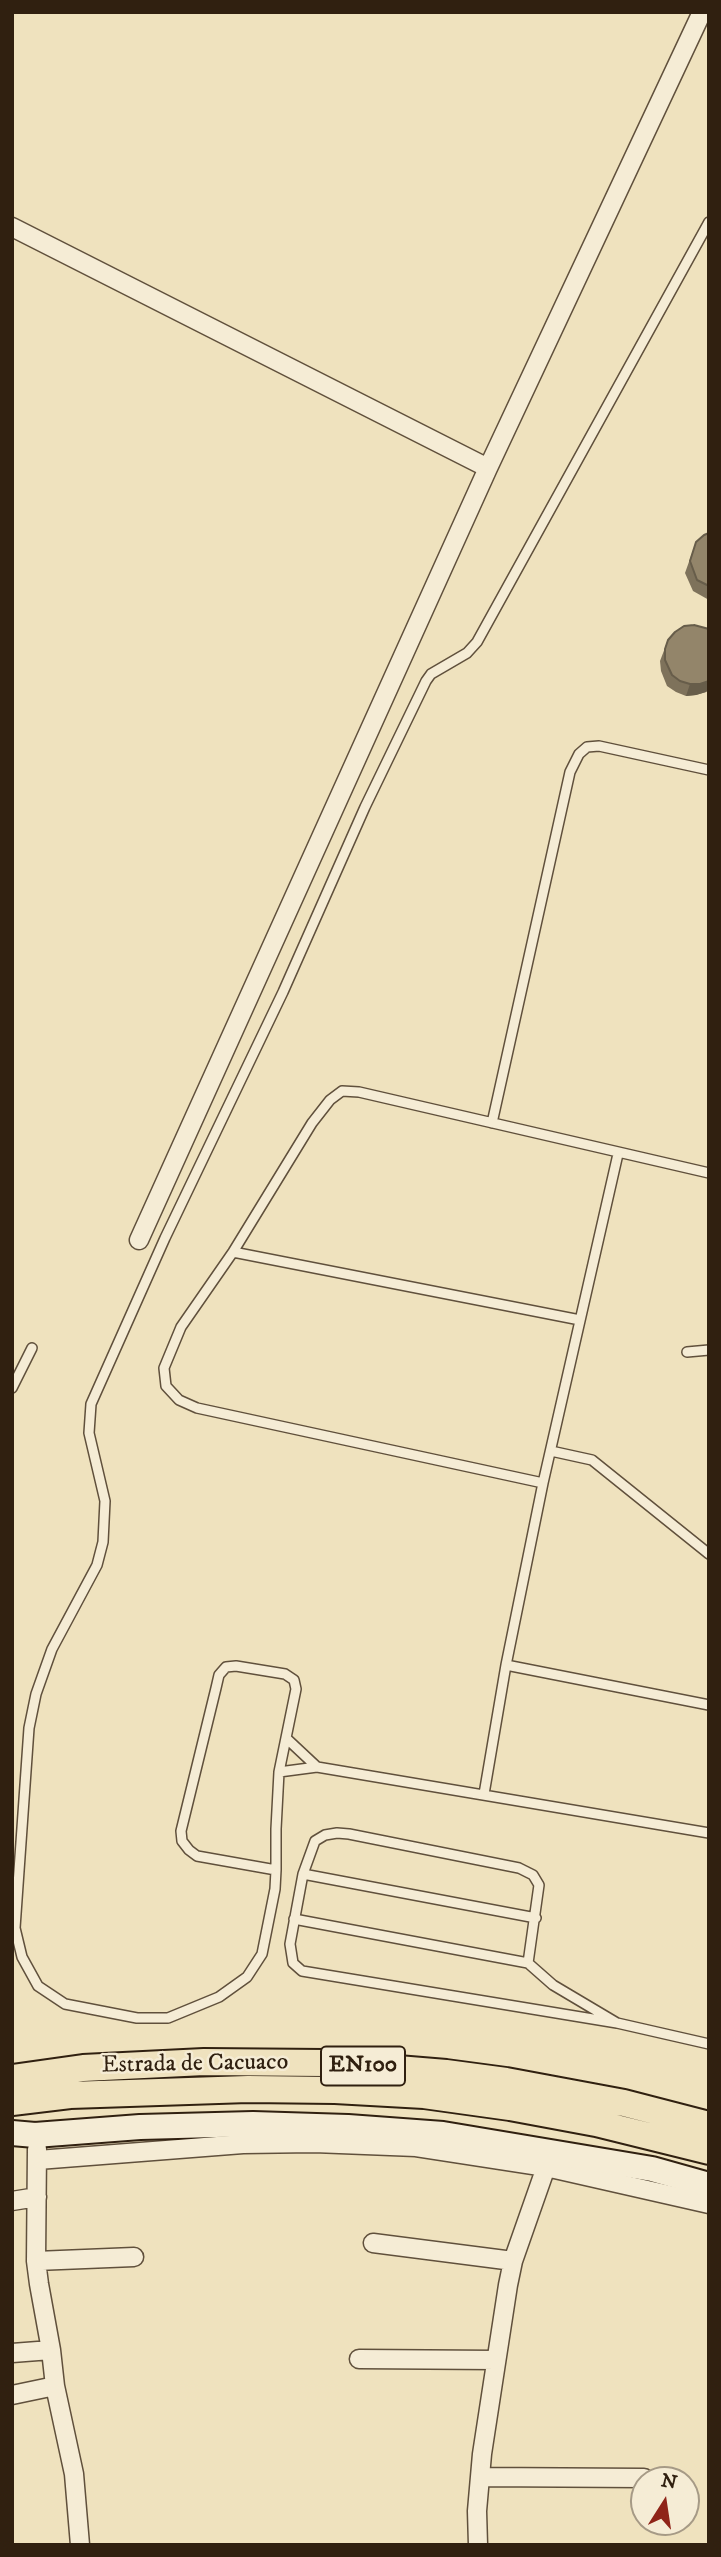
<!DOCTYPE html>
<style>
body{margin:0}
#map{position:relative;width:721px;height:2557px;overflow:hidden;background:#efe2be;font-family:"IM FELL DW Pica",serif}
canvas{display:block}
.frame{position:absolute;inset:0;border:14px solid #302010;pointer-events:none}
.north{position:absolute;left:630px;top:2466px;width:70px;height:70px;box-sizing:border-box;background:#f5ecd5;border:2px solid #a69a86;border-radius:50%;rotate:12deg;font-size:19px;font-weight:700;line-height:28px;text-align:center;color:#302010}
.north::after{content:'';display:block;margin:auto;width:24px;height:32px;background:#8f2418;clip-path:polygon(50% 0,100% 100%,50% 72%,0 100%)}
</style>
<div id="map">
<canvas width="721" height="2557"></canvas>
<div class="frame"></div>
<div class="north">N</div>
</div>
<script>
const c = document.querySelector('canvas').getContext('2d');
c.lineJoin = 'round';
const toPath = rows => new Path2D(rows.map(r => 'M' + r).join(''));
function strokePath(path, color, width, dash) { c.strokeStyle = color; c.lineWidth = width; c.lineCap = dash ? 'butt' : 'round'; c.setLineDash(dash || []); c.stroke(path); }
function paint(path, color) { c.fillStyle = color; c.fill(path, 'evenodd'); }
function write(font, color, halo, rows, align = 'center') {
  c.font = font + ' "IM FELL DW Pica",serif'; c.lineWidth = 5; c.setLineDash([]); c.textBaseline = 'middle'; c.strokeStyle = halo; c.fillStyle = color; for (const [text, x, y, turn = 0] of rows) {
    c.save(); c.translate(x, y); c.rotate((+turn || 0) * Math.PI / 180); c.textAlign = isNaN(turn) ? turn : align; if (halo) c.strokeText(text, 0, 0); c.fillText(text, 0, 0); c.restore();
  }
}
const service = toPath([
 [492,1123,570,772,579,754,587,747,599,746,709,770],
 [233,1252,580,1320],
 [687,1352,709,1350],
 [12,1388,32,1348],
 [551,1451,592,1460,709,1554],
 [543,1483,197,1408,179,1400,166,1386,164,1368,181,1327,233,1252,312,1123,330,1100,342,1091,359,1092,709,1173],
 [506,1665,709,1705],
 [286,1738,317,1767],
 [279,1772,317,1767,709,1833],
 [484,1794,506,1665,543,1483,618,1154],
 [276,1870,197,1856,189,1850,182,1841,181,1831,216,1688,219,1675,226,1667,236,1666,285,1674,294,1680,296,1689,279,1772,276,1829,276,1870,275,1889,262,1954,247,1977,219,1997,168,2018,137,2018,65,2004,38,1986,22,1957,15,1928,29,1728,36,1694,52,1649,97,1565,103,1542,105,1501,89,1433,91,1404,165,1238,283,992,365,807,426,681,431,674,467,653,477,642,709,222],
 [303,1874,536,1918],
 [294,1919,528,1963],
 [617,2023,553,1985,528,1963,539,1885,533,1875,519,1868,349,1834,337,1833,325,1835,315,1841,303,1874,290,1944,293,1963,302,1971,617,2023,709,2044]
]);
const minor = toPath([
 [12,227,488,468],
 [139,1240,488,468,702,12],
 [37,2149,36,2261,39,2284,51,2350,55,2386,74,2474,80,2545],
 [38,2160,243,2144,314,2143,416,2147,546,2167,709,2204],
 [12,2201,37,2197],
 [373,2243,513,2261],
 [36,2261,134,2257],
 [12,2353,51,2350],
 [359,2359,496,2360],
 [12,2395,55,2386],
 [480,2477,644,2478],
 [478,2545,477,2511,482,2454,508,2285,513,2261,546,2167]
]);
const secondary = toPath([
 [12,2133,35,2135,140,2127,253,2124,348,2127,443,2134,652,2169,709,2185]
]);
const primary = toPath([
 [12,2078,83,2068,204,2062,325,2063,446,2073,506,2081,624,2103,709,2125],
 [12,2102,70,2095,248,2089,335,2090,424,2095,510,2107,596,2123,709,2151]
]);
strokePath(service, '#60503c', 12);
strokePath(minor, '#60503c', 21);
strokePath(secondary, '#302010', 28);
strokePath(primary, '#302010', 30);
strokePath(service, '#f5ecd5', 9);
strokePath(minor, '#f5ecd5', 18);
strokePath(secondary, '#f5ecd5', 24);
strokePath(primary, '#efe2be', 26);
paint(toPath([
 [709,533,709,600,693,591,685,573,696,542],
 [709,629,709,689,706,692,696,695,686,696,676,692,667,686,661,671,660,661,668,640]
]), '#7e725b');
paint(toPath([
 [709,681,709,689,706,692,696,695,686,696,690,684]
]), '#675d4a');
const building = toPath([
 [709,533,709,586,697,580,690,561,696,542,704,535,709,533],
 [694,625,709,629,709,681,700,684,690,684,680,681,672,675,665,660,665,649,668,640,675,632,684,626,694,625]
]);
paint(building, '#93856a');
strokePath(building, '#675d4a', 2);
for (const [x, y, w] of [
 [363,2066,84]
]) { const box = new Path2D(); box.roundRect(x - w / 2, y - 19.5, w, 39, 5); c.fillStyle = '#f5ecd5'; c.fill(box); strokePath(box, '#302010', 2); }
write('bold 23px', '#302010', null, [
 ["EN100",363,2066]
]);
write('24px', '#302010', '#f5ecd5', [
 ["Estrada de Cacuaco",195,2065,-1]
]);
</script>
